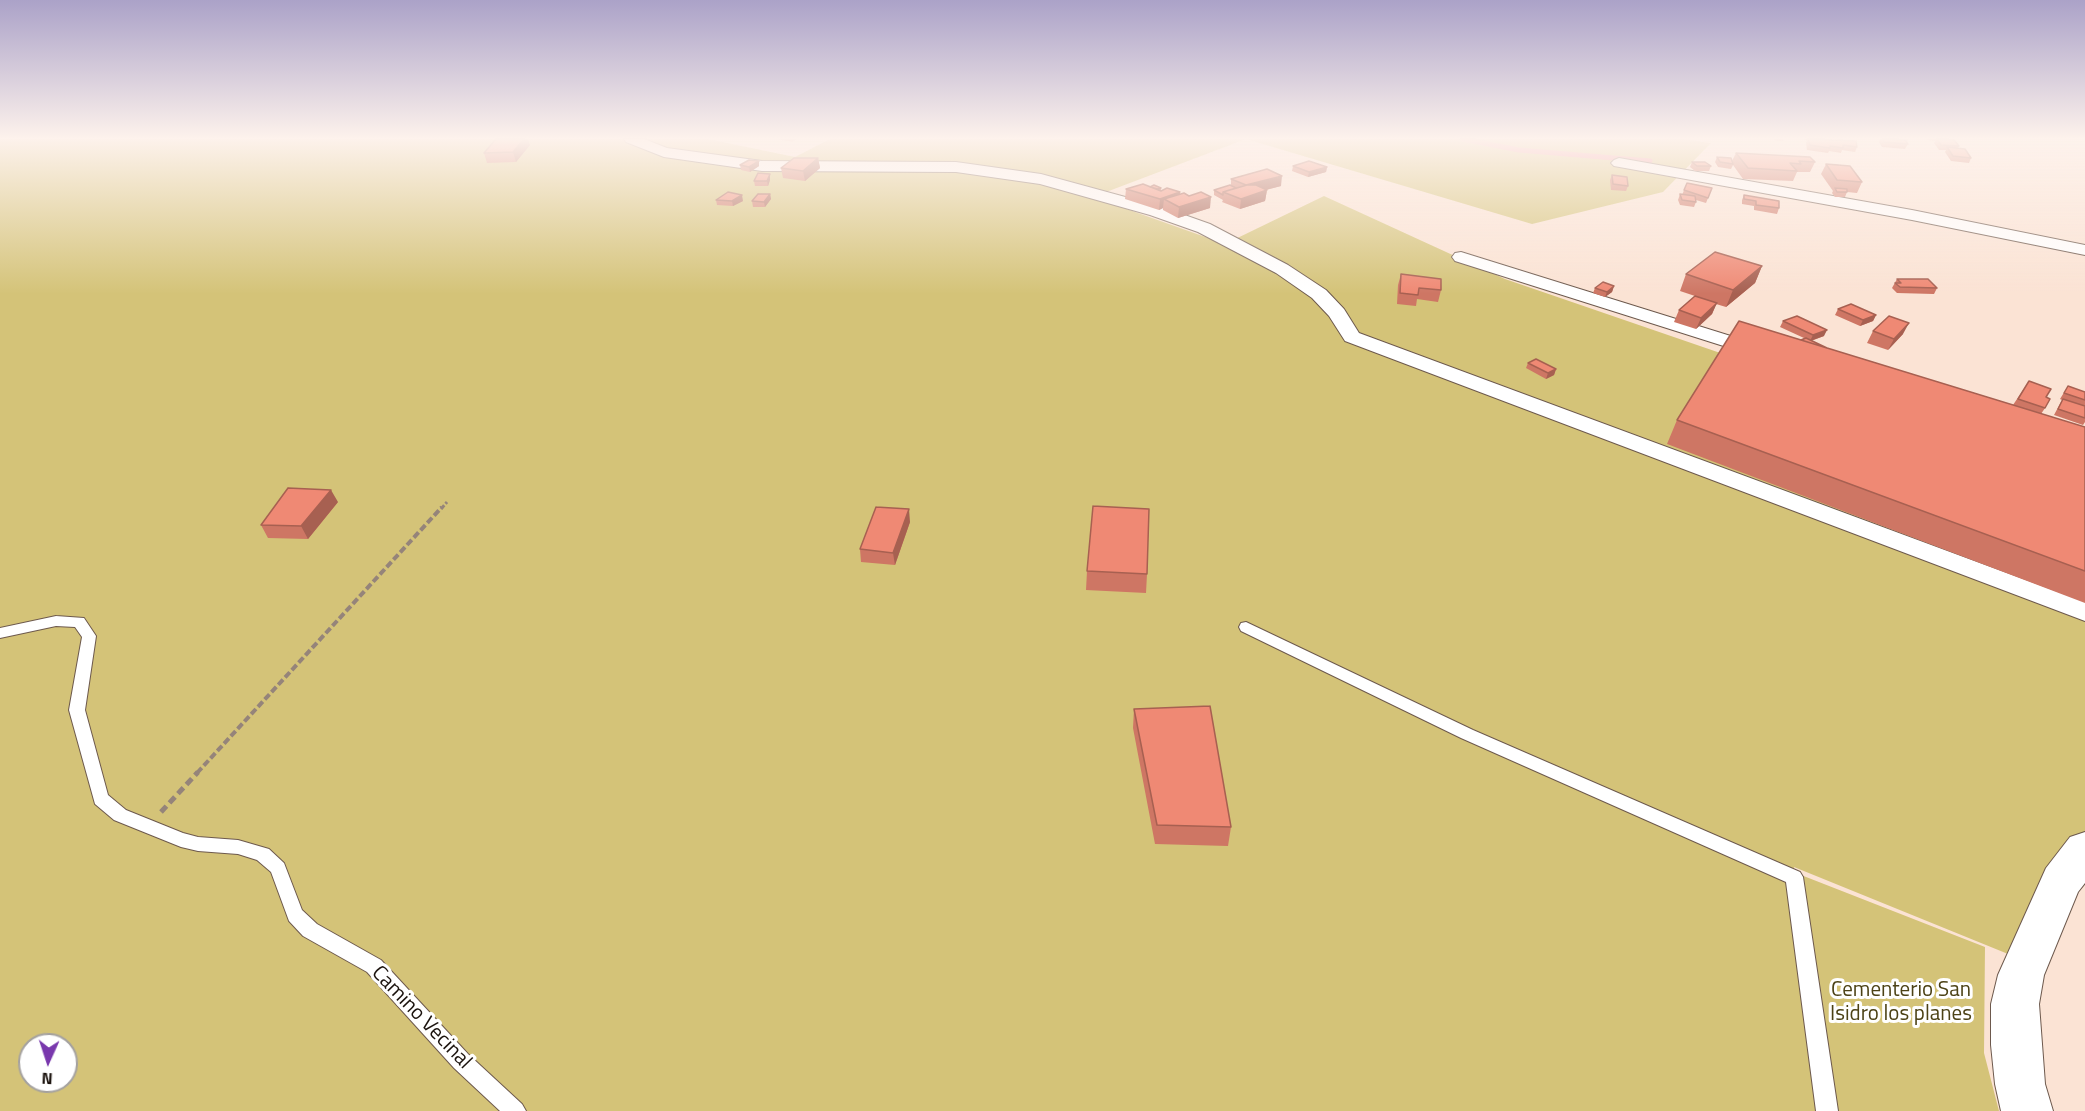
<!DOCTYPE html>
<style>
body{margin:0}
#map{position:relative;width:2085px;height:1111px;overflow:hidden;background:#fbe3d4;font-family:"Titillium Web",sans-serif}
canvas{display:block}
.north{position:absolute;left:18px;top:1033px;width:60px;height:60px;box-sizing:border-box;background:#fff;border:2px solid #a4a19f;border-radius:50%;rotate:183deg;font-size:16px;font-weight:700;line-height:24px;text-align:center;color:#1b130e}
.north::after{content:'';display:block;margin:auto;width:21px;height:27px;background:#7938ad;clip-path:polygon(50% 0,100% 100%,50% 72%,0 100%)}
</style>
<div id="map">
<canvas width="2085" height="1111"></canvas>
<div class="north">N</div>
</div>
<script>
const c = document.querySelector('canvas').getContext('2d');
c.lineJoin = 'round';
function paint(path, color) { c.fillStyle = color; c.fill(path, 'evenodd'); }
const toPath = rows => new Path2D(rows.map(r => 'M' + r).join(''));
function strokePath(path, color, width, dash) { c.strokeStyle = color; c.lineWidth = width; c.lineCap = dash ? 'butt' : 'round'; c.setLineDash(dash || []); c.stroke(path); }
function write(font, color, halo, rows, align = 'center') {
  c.font = font + ' "Titillium Web",sans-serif'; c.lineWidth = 6; c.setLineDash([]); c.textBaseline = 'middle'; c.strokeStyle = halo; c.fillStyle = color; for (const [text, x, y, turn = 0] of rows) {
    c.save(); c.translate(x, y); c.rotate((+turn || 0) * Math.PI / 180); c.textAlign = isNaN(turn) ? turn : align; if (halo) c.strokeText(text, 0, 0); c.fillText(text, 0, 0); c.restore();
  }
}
paint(toPath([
 [0,139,708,139,795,157,830,139,1682,139,1711,143,1663,192,1532,224,1246,139,1093,197,1225,244,1324,196,1505,279,1828,390,2085,559,2085,851,2013,956,1794,867,1823,1111,0,1111],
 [30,1045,66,1045,66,1081,30,1081],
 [1801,875,1985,947,1984,1053,1999,1111,1832,1111]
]), '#d4c378');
strokePath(toPath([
 [1463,139,1519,150,1650,161]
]), '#f18898', 5);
const lane = toPath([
 [56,616,84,618,96,636,85,710,108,795,126,810,183,833,198,837,238,840,269,849,284,863,302,910,317,924,381,960,468,1054,522,1104,526,1111,500,1111,454,1068,367,972,303,936,289,921,271,872,257,860,238,854,198,851,181,847,114,820,95,804,69,710,82,637,75,627,56,626,0,638,0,628,56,616],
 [1246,622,1473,730,1800,872,1803,877,1838,1111,1816,1111,1786,882,1461,738,1241,631,1239,627,1241,623,1246,622]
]);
const street = toPath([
 [624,139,644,139,667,148,762,161,956,162,1041,174,1162,207,1210,224,1288,265,1326,290,1344,309,1359,333,2085,602,2085,621,1345,341,1329,316,1312,298,1276,273,1198,232,1150,215,1040,184,956,172,762,171,664,157,626,142,624,139],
 [1619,158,1912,210,2085,245,2085,255,1912,220,1614,166,1611,163,1614,160,1619,158],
 [1461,252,1766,347,1769,351,1766,355,1759,357,1752,355,1455,261,1452,257,1455,253,1461,252]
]);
const secondary = toPath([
 [2085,832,2085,883,2078,892,2044,975,2039,1004,2045,1084,2053,1111,2001,1111,1995,1084,1991,1045,1991,1004,1998,975,2046,868,2070,837,2085,832]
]);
strokePath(lane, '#6d594d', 2);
strokePath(street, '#6d594d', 2);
strokePath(secondary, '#6d594d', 2);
strokePath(toPath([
 [441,509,447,502]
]), '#95847a', 3, [5, 2]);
strokePath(toPath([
 [197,773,442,507]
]), '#95847a', 4, [7, 3]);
strokePath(toPath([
 [161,812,198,772]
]), '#95847a', 5, [8, 4.5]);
paint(lane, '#fff');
paint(street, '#fff');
paint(secondary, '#fff');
paint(toPath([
 [777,139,796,139,792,142],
 [1774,139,1784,139,1783,141,1774,140],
 [1803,139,1825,139,1857,147,1855,152,1842,150,1841,153,1829,151,1828,153,1807,150,1806,143,1807,140],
 [1881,139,1908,139,1907,142,1908,144,1905,149,1882,147,1879,142],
 [1927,139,1948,139,1947,140,1959,146,1958,148,1971,158,1969,163,1951,161,1945,152,1946,150,1939,150,1934,143,1935,141,1928,140],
 [530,145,516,162,487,163,484,153],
 [1736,153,1815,162,1810,172,1797,172,1793,181,1743,179,1733,165,1731,169,1718,167,1715,162,1717,157,1732,161],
 [818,158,820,168,805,181,783,178,781,168],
 [1692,162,1711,166,1709,171,1695,171,1690,167],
 [1826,164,1862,182,1857,193,1847,192,1845,197,1835,197,1832,193,1833,191,1821,174],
 [740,165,759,166,750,172,741,170],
 [1293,166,1327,167,1326,172,1308,177,1292,171],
 [1612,175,1628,186,1626,191,1611,190,1610,180],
 [1231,179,1281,186,1266,190,1267,190,1265,201,1240,209,1222,202,1223,200,1214,195,1214,190,1231,185],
 [770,180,768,186,755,186,754,181],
 [1687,183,1712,188,1706,203,1696,200,1696,202,1694,207,1680,205,1678,200,1680,194,1682,195],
 [1150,187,1161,188,1161,190,1180,192,1180,194,1210,208,1178,218,1163,210,1163,208,1159,210,1125,199,1126,189],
 [770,194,771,199,765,207,753,207,752,201],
 [1744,195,1779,208,1777,214,1754,210,1754,206,1742,204,1742,200],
 [716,200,743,201,733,206,717,205],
 [1762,266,1755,283,1726,307,1716,304,1712,314,1696,329,1674,322,1679,310,1695,296,1680,291,1686,274],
 [1401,274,1441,290,1438,302,1417,299,1416,306,1397,304,1398,285],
 [1897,279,1937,288,1934,294,1897,293,1892,288],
 [1614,286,1612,292,1605,297,1593,293,1595,288],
 [1838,309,1876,315,1873,321,1860,326,1835,315],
 [1783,321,1824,336,1811,341,1827,348,2013,405,2029,381,2046,397,2045,408,2041,414,2085,427,2085,603,1667,444,1677,420,1782,334,1801,340,1804,338,1780,327],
 [1873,331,1903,334,1888,350,1867,343],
 [1528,363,1556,369,1554,375,1546,379,1526,368],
 [2068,386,2085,392,2085,422,2083,425,2054,415,2062,400,2060,399],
 [338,502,308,539,268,538,261,525],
 [910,522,895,565,861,562,860,549],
 [1087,571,1147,574,1146,593,1086,590],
 [1134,709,1231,827,1228,846,1155,844,1133,728]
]), '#ce7664');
paint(toPath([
 [524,139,528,139,530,145,516,162,513,152],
 [818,158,820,168,805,181,803,171],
 [759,161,759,166,750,172,749,167],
 [1327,167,1326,172,1308,177,1309,172],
 [770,174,770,180,768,186,767,181],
 [1282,176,1281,186,1245,195,1246,185],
 [1267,190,1265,201,1240,209,1241,199],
 [1180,192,1179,203,1164,199,1163,208,1159,210,1160,199],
 [770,194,771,199,765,207,764,202],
 [742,195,743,201,733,206,732,201],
 [1211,197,1210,208,1178,218,1179,207],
 [1762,266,1755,283,1726,307,1733,290],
 [1614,286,1612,292,1605,297,1607,292],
 [1717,303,1712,314,1696,329,1701,318],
 [1876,315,1873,321,1860,326,1863,320],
 [1909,323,1903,334,1888,350,1894,339],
 [1827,330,1824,336,1810,341,1813,335],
 [1556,369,1554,375,1546,379,1548,373],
 [331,490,338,502,308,539,301,526],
 [909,509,910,522,895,565,893,553]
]), '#a76051');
const building = toPath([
 [496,139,524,139,513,152,484,153,496,139],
 [1808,139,1856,141,1857,147,1843,145,1843,148,1830,146,1830,148,1810,145,1808,139],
 [1883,139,1905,140,1908,144,1884,142,1883,139],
 [1937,139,1954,140,1959,146,1941,145,1937,139],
 [1947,147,1965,149,1971,158,1953,156,1947,147],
 [1736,153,1810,157,1815,162,1799,161,1801,164,1790,163,1797,171,1748,168,1736,153],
 [1717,157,1731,158,1733,164,1720,162,1717,157],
 [794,158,818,158,803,171,781,168,794,158],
 [749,160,759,161,749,167,740,165,749,160],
 [1309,161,1327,167,1309,172,1293,166,1309,161],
 [1692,162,1705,162,1711,166,1697,166,1692,162],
 [1826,164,1850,166,1862,182,1837,180,1826,164],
 [1267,169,1282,176,1246,185,1231,179,1267,169],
 [758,173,770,174,767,181,754,181,758,173],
 [1612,175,1627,177,1628,186,1613,184,1612,175],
 [1687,183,1712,188,1708,198,1684,190,1687,183],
 [1143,184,1161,191,1167,188,1180,192,1160,199,1126,189,1143,184],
 [1154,185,1161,188,1158,189,1150,187,1154,185],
 [1230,185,1236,188,1223,192,1223,195,1214,190,1230,185],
 [1247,185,1256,185,1267,190,1241,199,1223,192,1247,185],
 [1835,188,1847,189,1847,192,1837,192,1835,188],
 [728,192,742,195,732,201,716,200,728,192],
 [1201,192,1211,197,1179,207,1164,199,1184,193,1189,196,1201,192],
 [758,194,770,194,764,202,752,201,758,194],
 [1680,194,1695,196,1696,202,1682,200,1680,194],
 [1744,195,1779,201,1779,208,1756,205,1756,201,1744,199,1744,195],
 [1715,252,1762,266,1733,290,1686,274,1715,252],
 [1401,274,1441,279,1441,290,1419,288,1418,295,1400,293,1401,274],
 [1897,279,1928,279,1937,288,1900,287,1895,283,1901,283,1897,279],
 [1603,282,1614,286,1607,292,1595,288,1603,282],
 [1695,296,1717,303,1701,318,1679,310,1695,296],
 [1851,304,1876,315,1863,320,1838,309,1851,304],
 [1797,316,1827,330,1813,335,1783,321,1797,316],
 [1889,316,1909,323,1894,339,1873,331,1889,316],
 [1739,321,2085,427,2085,571,1677,420,1739,321],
 [1806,338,1827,348,1801,340,1806,338],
 [1536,359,1556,369,1548,373,1528,363,1536,359],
 [2029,381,2051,389,2046,397,2050,399,2045,408,2018,399,2029,381],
 [2068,386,2085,392,2085,400,2064,393,2068,386],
 [2063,399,2085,406,2085,418,2058,409,2063,399],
 [288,488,331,490,301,526,261,525,288,488],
 [1093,506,1149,509,1147,574,1087,571,1093,506],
 [876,507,909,509,893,553,860,549,876,507],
 [1210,706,1231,827,1157,825,1134,709,1210,706]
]);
paint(building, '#ef8974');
strokePath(building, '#a76051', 1.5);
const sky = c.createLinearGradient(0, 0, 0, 294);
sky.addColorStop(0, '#aba2c8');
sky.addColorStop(0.47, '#fdf2ec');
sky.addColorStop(1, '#fdf2ec00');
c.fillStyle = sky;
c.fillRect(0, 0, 2085, 294);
write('21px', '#4c4216', '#fff', [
 ["Cementerio San",1901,991],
 ["Isidro los planes",1901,1015]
]);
write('21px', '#1b130e', '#fff', [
 ["Camino Vecinal",421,1018,46]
]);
</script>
